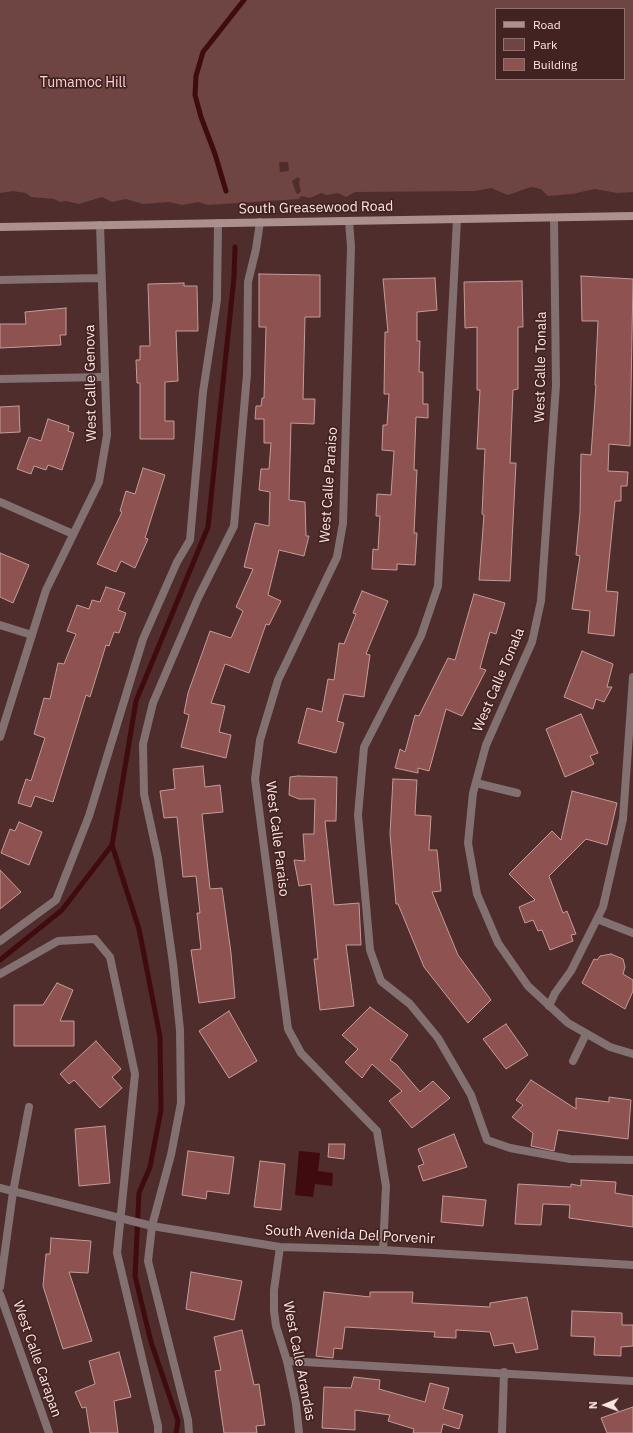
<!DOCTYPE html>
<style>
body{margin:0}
#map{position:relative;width:633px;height:1433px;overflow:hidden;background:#4e2d2c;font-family:"IBM Plex Sans",sans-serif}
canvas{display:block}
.legend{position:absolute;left:495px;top:8px;width:130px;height:72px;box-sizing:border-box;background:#432322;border:1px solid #8d7170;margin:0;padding:5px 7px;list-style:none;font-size:12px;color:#fce6e4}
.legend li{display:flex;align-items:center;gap:8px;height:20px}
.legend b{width:20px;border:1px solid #8d7170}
.north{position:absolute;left:585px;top:1385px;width:40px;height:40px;-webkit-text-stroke:3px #432322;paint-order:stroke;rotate:269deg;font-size:11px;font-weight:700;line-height:16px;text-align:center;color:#fce6e4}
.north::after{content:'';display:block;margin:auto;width:14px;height:18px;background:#fce6e4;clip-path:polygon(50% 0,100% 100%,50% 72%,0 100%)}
</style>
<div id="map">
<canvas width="633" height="1433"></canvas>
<ul class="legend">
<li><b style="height:5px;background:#ab908e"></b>Road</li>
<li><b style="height:11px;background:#6e4543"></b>Park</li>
<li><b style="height:11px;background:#8e5250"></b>Building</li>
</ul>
<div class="north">N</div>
</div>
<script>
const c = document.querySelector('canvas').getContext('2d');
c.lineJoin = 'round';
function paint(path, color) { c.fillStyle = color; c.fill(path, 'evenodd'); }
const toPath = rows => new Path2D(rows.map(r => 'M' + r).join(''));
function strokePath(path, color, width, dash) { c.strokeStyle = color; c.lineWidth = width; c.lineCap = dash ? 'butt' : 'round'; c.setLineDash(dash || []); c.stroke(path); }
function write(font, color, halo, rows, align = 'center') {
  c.font = font + ' "IBM Plex Sans",sans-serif'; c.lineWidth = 3.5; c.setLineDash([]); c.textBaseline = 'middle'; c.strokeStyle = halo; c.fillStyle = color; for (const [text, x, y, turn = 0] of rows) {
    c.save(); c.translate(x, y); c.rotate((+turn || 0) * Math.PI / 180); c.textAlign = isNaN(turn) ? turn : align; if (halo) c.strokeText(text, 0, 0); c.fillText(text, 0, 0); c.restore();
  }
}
paint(toPath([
 [0,0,633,0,633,192,617,193,595,189,572,194,548,196,541,189,531,187,508,195,491,188,475,191,355,192,346,197,338,193,327,195,321,193,310,198,301,196,299,199,208,205,198,202,182,205,169,202,143,204,126,199,112,202,102,197,79,204,66,201,60,202,54,199,31,197,26,193,13,191,0,193],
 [496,9,624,9,624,79,496,79],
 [279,162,288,162,289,171,280,172],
 [298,177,300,179,299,184,301,191,298,194,296,193,292,181]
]), '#6e4543');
paint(toPath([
 [299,1151,320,1153,318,1171,333,1173,332,1186,315,1184,313,1197,295,1195]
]), '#400b0f');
strokePath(toPath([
 [226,191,215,154,201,117,195,95,196,76,203,52,244,0],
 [0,960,62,910,112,845],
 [176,1433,178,1421,151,1342,135,1276,139,1193,150,1167,161,1110,160,1037,139,929,112,845,136,701,208,527,234,277,235,247]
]), '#400b0f', 5);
const building = toPath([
 [259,274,320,275,320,317,305,317,303,399,315,399,314,424,291,423,289,500,305,502,306,536,309,536,304,556,279,550,268,595,281,601,269,625,266,624,249,673,225,664,211,703,225,706,219,732,231,735,226,758,181,747,189,715,184,713,188,693,210,631,231,638,243,611,236,607,253,569,244,567,255,523,269,526,270,492,259,490,261,469,269,469,271,443,264,443,264,419,255,419,256,406,261,406,262,398,264,398,266,327,259,327,259,274],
 [581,276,633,279,630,446,609,444,608,471,628,472,627,486,621,486,621,501,615,501,606,591,618,592,614,636,588,633,590,611,572,609,580,556,576,555,580,512,581,454,591,455,596,385,595,385,598,321,582,321,581,276],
 [435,278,437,310,417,312,417,341,420,341,419,372,423,372,423,404,428,404,428,418,416,417,414,470,417,470,414,533,417,533,415,565,397,564,397,570,372,569,373,549,378,550,380,516,376,516,377,494,391,495,394,451,382,450,383,425,387,425,389,394,384,394,385,332,388,332,383,279,435,278],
 [522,281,523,327,518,327,518,389,513,390,510,463,516,463,510,581,479,580,484,515,482,514,485,449,477,449,480,390,477,390,477,327,465,328,464,282,522,281],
 [184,283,184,286,197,286,198,331,176,331,178,381,165,382,165,421,174,421,174,439,140,439,140,383,137,383,136,360,140,360,140,346,150,346,148,284,184,283],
 [66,308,66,335,60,335,61,345,0,348,0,324,26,324,25,312,66,308],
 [19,406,20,432,0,433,0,407,19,406],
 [48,419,69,426,68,431,74,433,62,470,48,465,46,470,34,466,31,474,17,469,29,437,41,441,48,419],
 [143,468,165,475,145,538,148,539,135,568,121,561,116,572,97,564,122,512,120,511,126,491,135,494,143,468],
 [0,553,29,565,13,603,0,597,0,553],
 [106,587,125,593,118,610,126,613,119,633,114,632,109,646,106,645,90,697,86,695,53,802,35,796,31,807,18,803,26,779,31,781,45,738,34,734,44,698,50,699,58,663,64,664,76,634,67,631,77,605,89,609,92,600,100,602,106,587],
 [362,591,388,601,366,654,370,655,364,697,344,694,337,721,344,723,336,753,298,743,307,708,322,712,328,679,334,680,339,643,344,644,356,614,353,613,362,591],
 [474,594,505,603,496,634,490,632,480,668,486,670,462,716,446,709,429,771,418,768,418,773,395,768,400,749,405,752,415,715,419,716,448,658,455,660,474,594],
 [582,651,613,664,607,687,612,687,604,702,596,699,593,709,564,697,582,651],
 [581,714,598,753,590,756,594,764,565,777,546,729,581,714],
 [203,766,205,787,220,785,223,812,202,814,210,889,222,888,231,953,235,998,199,1003,191,950,201,949,197,913,200,913,196,876,183,877,177,817,164,818,160,791,175,789,173,769,203,766],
 [298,776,337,777,336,821,325,821,334,905,359,903,361,945,346,945,354,1006,320,1010,314,959,318,959,311,884,299,886,294,860,305,861,303,834,314,834,315,799,299,799,289,795,290,777,298,776],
 [393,779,417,780,415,815,431,816,429,850,437,850,441,891,432,892,458,955,491,1000,468,1023,424,967,398,904,396,904,390,834,393,779],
 [572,791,617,803,607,845,586,839,549,876,563,913,567,911,576,934,571,935,573,941,550,950,542,930,538,931,533,920,525,923,519,907,535,900,509,874,552,831,561,840,572,791],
 [19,822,42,832,29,865,1,853,10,829,15,831,19,822],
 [0,870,21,892,0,909,0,870],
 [611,954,623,959,625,967,623,974,633,980,633,991,625,1009,582,983,594,959,597,960,600,956,611,954],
 [57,983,73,990,60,1021,74,1021,74,1046,14,1046,14,1005,43,1005,57,983],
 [370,1007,408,1035,390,1060,397,1065,420,1092,433,1081,450,1098,412,1128,389,1101,402,1091,372,1064,362,1078,345,1062,358,1049,342,1035,370,1007],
 [229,1011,257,1061,229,1078,199,1031,229,1011],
 [506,1024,528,1055,506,1069,483,1039,506,1024],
 [96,1041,121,1069,112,1077,122,1088,100,1108,74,1080,69,1084,60,1074,96,1041],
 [531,1080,576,1109,576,1098,609,1102,609,1097,631,1100,628,1139,558,1130,554,1151,531,1146,533,1133,512,1117,523,1105,516,1100,531,1080],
 [105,1126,110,1183,79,1186,75,1129,105,1126],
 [454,1134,467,1167,423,1181,418,1166,424,1164,418,1149,454,1134],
 [329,1144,345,1144,344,1159,328,1157,329,1144],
 [188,1151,234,1157,229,1194,207,1191,206,1199,182,1195,188,1151],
 [260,1161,285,1164,281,1210,254,1207,260,1161],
 [581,1180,616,1182,615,1193,633,1196,633,1227,569,1218,570,1205,543,1204,541,1225,515,1224,518,1184,571,1187,571,1184,581,1186,581,1180],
 [443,1196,486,1200,483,1226,441,1222,443,1196],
 [51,1238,91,1241,88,1273,69,1272,92,1341,63,1349,43,1286,46,1254,50,1254,51,1238],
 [191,1272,242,1281,234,1320,186,1309,191,1272],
 [324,1292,370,1297,370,1292,413,1292,412,1303,490,1307,490,1303,527,1297,538,1349,516,1353,513,1343,494,1346,490,1332,456,1330,456,1338,434,1337,435,1332,345,1327,342,1349,334,1348,333,1358,316,1356,324,1292],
 [572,1311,622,1313,622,1325,633,1325,633,1346,621,1347,621,1356,594,1355,595,1337,571,1336,572,1311],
 [242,1330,254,1385,259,1384,265,1425,256,1426,257,1433,224,1433,215,1371,221,1370,214,1337,242,1330],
 [119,1352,131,1397,114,1401,118,1433,90,1433,86,1407,82,1408,75,1392,95,1384,89,1361,119,1352],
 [354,1377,380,1380,379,1389,425,1402,430,1383,449,1388,443,1409,463,1415,459,1429,443,1424,441,1433,413,1433,414,1429,388,1421,390,1415,355,1410,355,1430,322,1428,324,1387,351,1388,354,1377],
 [633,1407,633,1433,607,1433,601,1418,633,1407]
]);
paint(building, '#8e5250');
strokePath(building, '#c49c99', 1);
strokePath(toPath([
 [457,219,438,586,421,636,364,747,358,815,370,950,381,981,410,1004,438,1038,471,1095,487,1140,510,1148,570,1159,633,1160],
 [0,379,105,377],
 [0,625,32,635],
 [597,919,633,933],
 [0,941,56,900,89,816,143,639,177,562,190,540,203,392,217,300,218,223],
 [0,974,58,941,95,939,110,957,135,1074,117,1253,158,1426,158,1433],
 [549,1006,555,993,571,971,603,907,623,819,633,677],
 [287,1361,633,1381],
 [189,1433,188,1420,148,1261,152,1226,171,1155,181,1103,180,1030,173,963,158,858,144,794,143,744,153,703,198,598,234,526,247,374,248,282,256,249,260,222],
 [502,1433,504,1372]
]), '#827170', 8);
strokePath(toPath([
 [554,218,556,385,541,601,532,642,486,745,473,793,468,843,477,894,498,943,528,986,568,1023,610,1047,633,1054],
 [349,221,351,247,343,523,337,557,278,680,260,740,255,779,288,1029,301,1053,377,1131,386,1186,383,1250],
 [0,280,101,278],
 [0,502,73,534],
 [0,737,46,590,99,482,107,435,100,225],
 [476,783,517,793],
 [573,1061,586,1034],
 [0,1188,152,1226,280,1247,383,1250,633,1265],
 [280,1247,274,1290,274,1311,276,1326,287,1361,296,1404,299,1433],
 [0,1287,13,1192,29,1107],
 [0,1294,49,1433]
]), '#827170', 8);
strokePath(toPath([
 [0,227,633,216]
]), '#ab908e', 8);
write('14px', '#fcd5d3', '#432322', [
 ["Tumamoc Hill",83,83]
]);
write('14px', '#fce6e4', '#432322', [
 ["South Greasewood Road",316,208,-1],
 ["West Calle Tonala",541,367,-89],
 ["West Calle Genova",91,383,-91],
 ["West Calle Paraiso",329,485,-86],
 ["West Calle Tonala",499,680,-67],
 ["West Calle Paraiso",277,839,83],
 ["South Avenida Del Porvenir",350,1235,3],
 ["West Calle Carapan",37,1359,71],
 ["West Calle Arandas",299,1361,79]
]);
</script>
